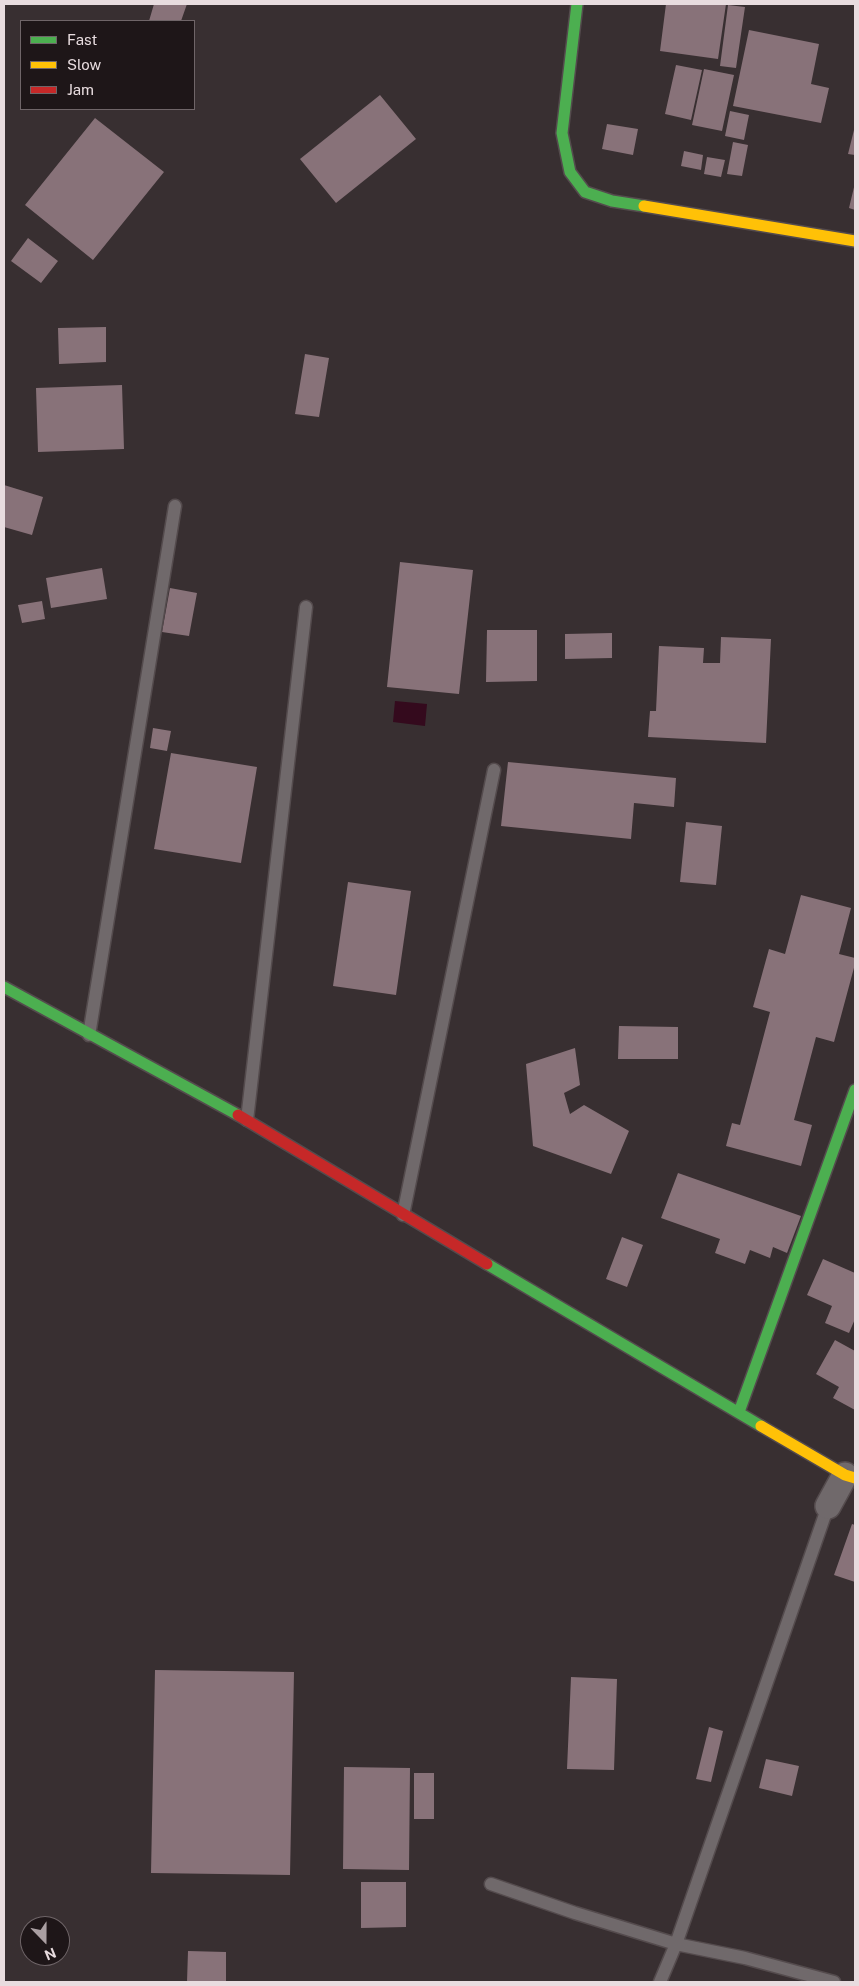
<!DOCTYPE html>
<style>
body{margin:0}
#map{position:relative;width:859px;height:1986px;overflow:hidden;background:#382f31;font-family:"Public Sans",sans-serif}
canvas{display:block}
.frame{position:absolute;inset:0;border:5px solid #e8dcdf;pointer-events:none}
.legend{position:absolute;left:20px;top:20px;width:175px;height:90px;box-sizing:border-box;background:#1e1618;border:1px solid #6f6568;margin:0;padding:6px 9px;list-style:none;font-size:15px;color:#e8dcdf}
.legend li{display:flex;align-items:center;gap:10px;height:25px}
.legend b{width:25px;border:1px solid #6f6568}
.north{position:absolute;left:20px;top:1916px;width:50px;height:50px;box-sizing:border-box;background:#1e1618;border:1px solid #6f6568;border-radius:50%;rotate:158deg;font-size:14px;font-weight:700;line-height:20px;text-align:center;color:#e8dcdf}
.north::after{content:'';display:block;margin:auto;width:18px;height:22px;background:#aa9fa2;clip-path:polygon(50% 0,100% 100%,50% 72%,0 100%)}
</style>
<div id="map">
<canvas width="859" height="1986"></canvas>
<div class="frame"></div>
<ul class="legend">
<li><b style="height:6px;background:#4caf50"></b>Fast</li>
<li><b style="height:6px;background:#ffc107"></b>Slow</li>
<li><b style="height:6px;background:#c62828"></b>Jam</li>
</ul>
<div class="north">N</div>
</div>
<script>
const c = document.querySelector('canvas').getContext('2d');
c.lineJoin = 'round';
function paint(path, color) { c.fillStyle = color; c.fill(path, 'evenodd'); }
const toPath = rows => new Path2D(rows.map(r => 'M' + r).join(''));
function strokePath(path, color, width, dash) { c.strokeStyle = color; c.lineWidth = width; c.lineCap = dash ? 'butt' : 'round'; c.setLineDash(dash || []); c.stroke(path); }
paint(toPath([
 [395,701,427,704,425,726,393,722]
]), '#340a1d');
paint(toPath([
 [154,4,187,4,181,21,149,21],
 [666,4,726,4,718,59,660,51],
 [728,5,745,7,736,68,720,66],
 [749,30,819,44,811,84,829,88,821,123,733,106],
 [676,65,702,70,691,120,665,114],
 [704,69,734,75,722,131,692,125],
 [380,95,416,139,336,203,300,159],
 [730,111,749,115,744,140,725,136],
 [95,118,164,172,93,260,25,205],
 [607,124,638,129,633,155,602,149],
 [855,126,855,155,848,154],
 [733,142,748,145,742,176,727,174],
 [684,151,703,155,701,170,681,166],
 [707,157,725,160,721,177,704,174],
 [855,183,855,210,849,208],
 [28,238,58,261,41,283,11,261],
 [106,327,106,362,59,364,58,328],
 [305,354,329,358,319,417,295,414],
 [122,385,124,449,38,452,36,388],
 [4,485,43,497,32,535,4,527],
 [400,562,473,570,459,694,387,687],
 [102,568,107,599,51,608,46,578],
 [170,588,197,593,189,636,162,632],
 [42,601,45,619,22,623,18,605],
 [487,630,537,630,537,681,486,682],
 [612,633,612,658,565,659,565,634],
 [721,637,771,639,766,743,648,737,650,711,656,711,659,646,704,648,703,663,720,663],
 [153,728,171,731,167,751,150,748],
 [171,753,257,767,241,863,154,849],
 [508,762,676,778,674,807,634,803,631,839,501,826],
 [686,822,722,826,716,885,680,882],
 [348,882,411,891,396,995,333,986],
 [801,895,851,908,839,954,855,958,855,964,834,1042,816,1037,794,1120,812,1125,801,1166,726,1146,732,1123,740,1125,770,1012,753,1007,769,949,785,954],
 [619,1026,678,1027,678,1059,618,1059],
 [575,1048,580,1085,564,1093,570,1114,584,1105,629,1131,611,1174,533,1146,526,1064],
 [678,1173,801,1216,787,1253,773,1247,770,1258,750,1250,745,1264,715,1253,720,1239,661,1218],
 [622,1237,643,1245,627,1287,606,1279],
 [823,1259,855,1273,855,1319,849,1333,825,1323,832,1306,807,1295],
 [835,1340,855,1351,855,1410,833,1398,839,1387,816,1374],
 [852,1524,855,1525,855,1582,834,1575],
 [155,1670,294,1672,290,1875,151,1873],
 [571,1677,617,1679,614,1770,567,1769],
 [709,1727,723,1731,711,1782,696,1779],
 [766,1759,799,1766,792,1796,759,1788],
 [344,1767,410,1768,409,1870,343,1869],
 [414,1773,434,1773,434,1819,414,1819],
 [361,1882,406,1882,406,1927,361,1928],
 [188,1951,226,1952,226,1982,187,1982]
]), '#887279');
const lane = toPath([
 [89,1035,175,506],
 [247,1120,306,607],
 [403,1215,494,770],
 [491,1884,575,1913,676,1944,745,1958,834,1982],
 [660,1982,676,1944,828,1506]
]);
const street = toPath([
 [828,1506,845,1475]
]);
const fast = toPath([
 [577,4,562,133,570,172,585,192,612,201,644,206],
 [4,987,238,1115],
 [487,1264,761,1426],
 [739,1412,855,1090]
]);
const slow = toPath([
 [644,206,855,241],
 [761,1426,845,1475,855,1478]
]);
const jam = toPath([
 [238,1115,487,1264]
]);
strokePath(lane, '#544b4d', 15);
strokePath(street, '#544b4d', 28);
strokePath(fast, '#544b4d', 14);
strokePath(slow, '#544b4d', 14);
strokePath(jam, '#544b4d', 14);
strokePath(lane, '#70696b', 12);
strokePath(street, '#70696b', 25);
strokePath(fast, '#4caf50', 11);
strokePath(slow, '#ffc107', 11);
strokePath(jam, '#c62828', 11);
</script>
